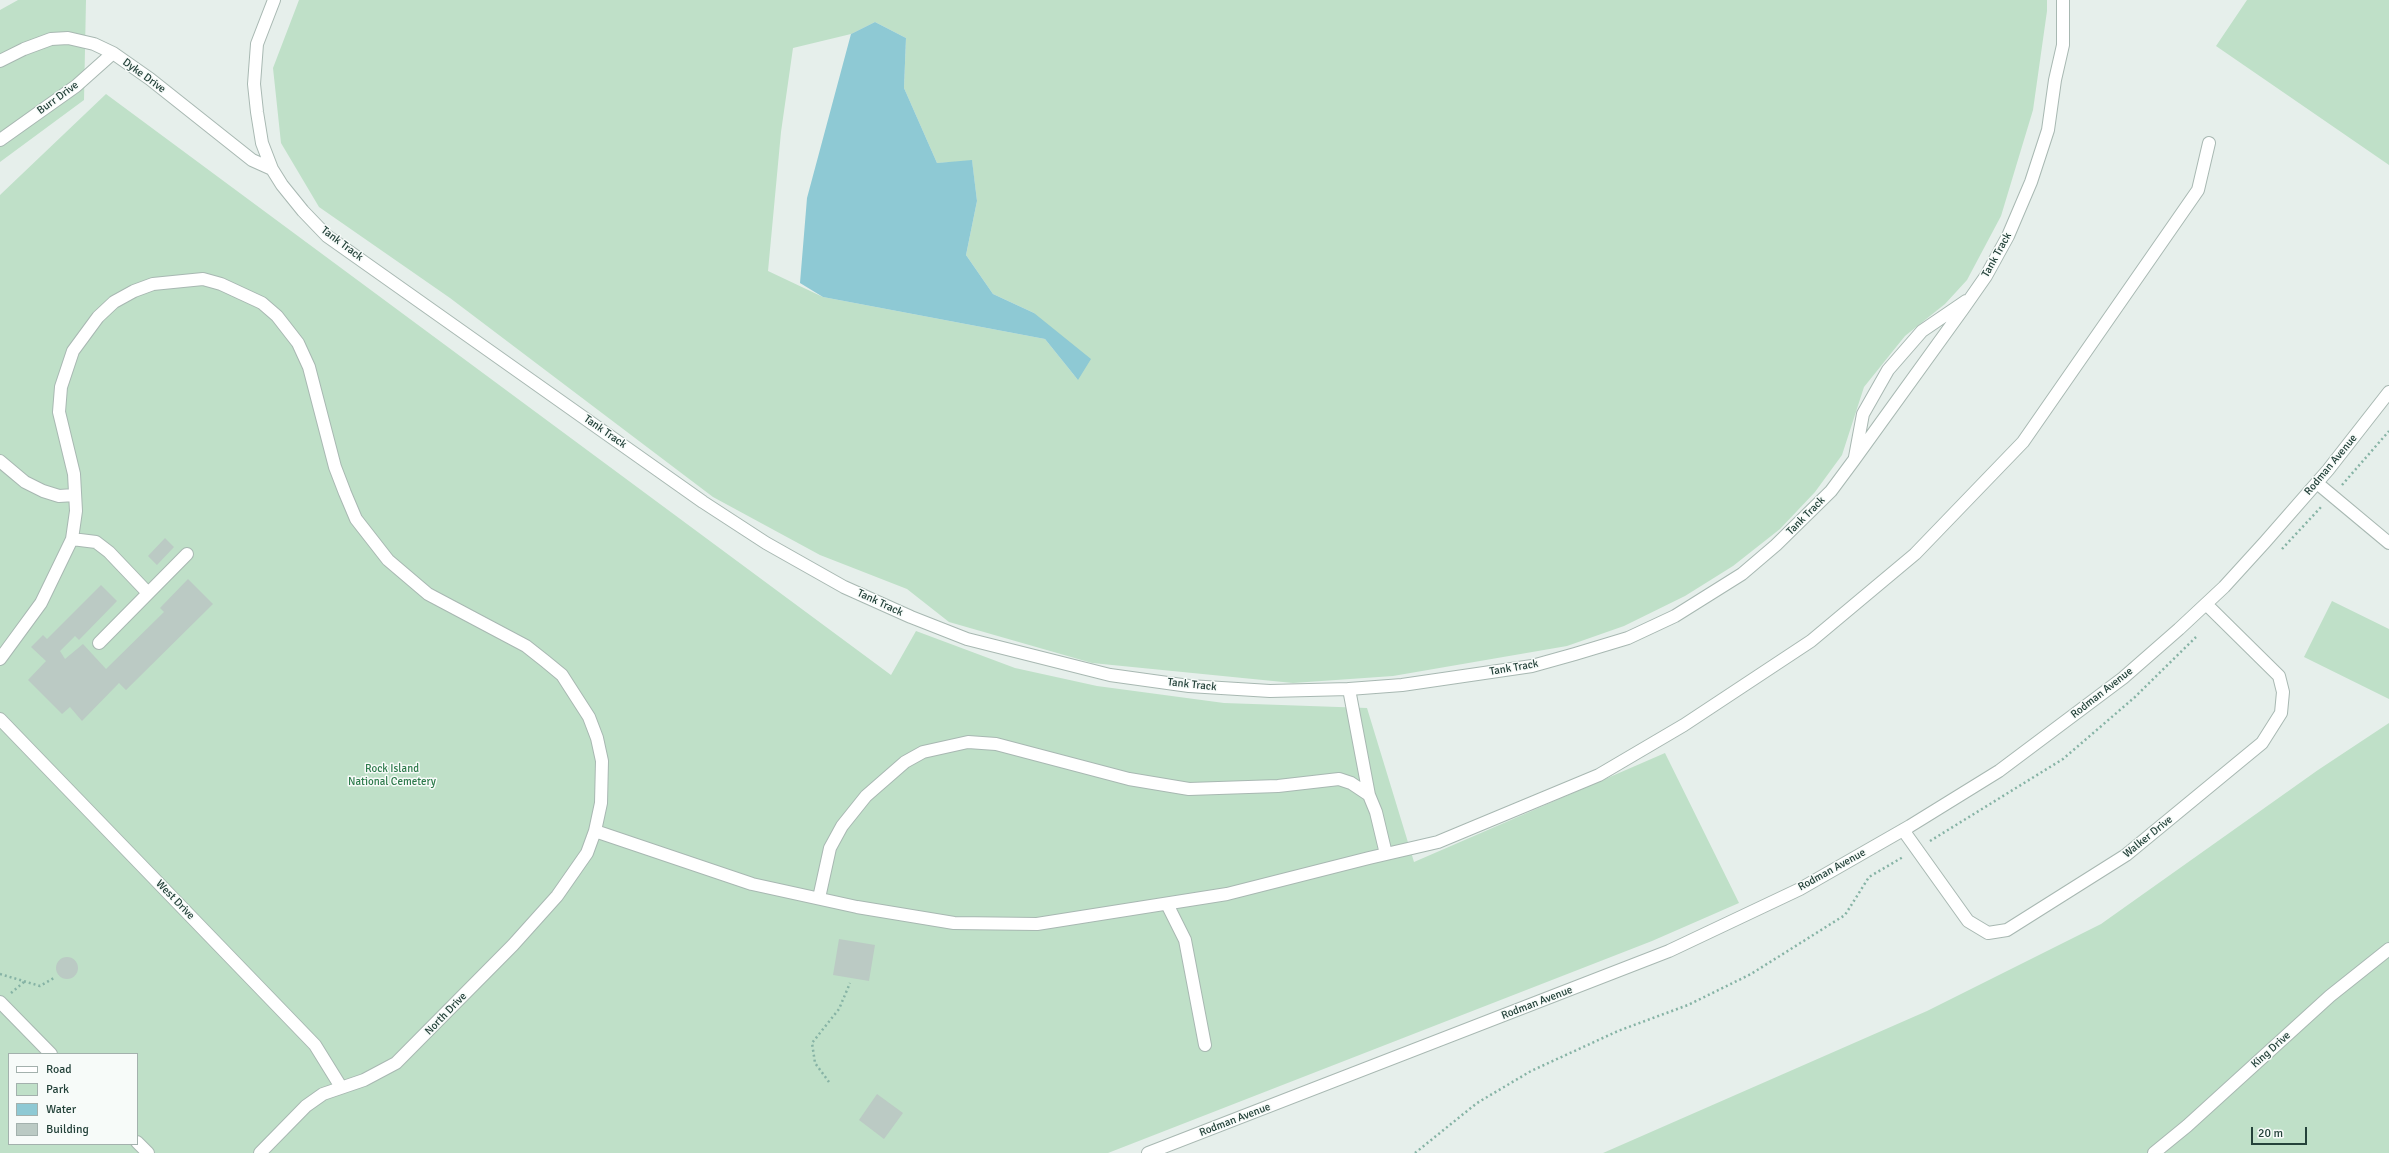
<!DOCTYPE html>
<style>
body{margin:0}
#map{position:relative;width:2389px;height:1153px;overflow:hidden;background:#e6efeb;font-family:Signika,sans-serif}
canvas{display:block}
.legend{position:absolute;left:8px;top:1053px;width:130px;height:92px;box-sizing:border-box;background:#f7fbf9;border:1px solid #a3b1ad;margin:0;padding:5px 7px;list-style:none;font-size:12px;color:#24423a}
.legend li{display:flex;align-items:center;gap:8px;height:20px}
.legend b{width:20px;border:1px solid #a3b1ad}
.scale{position:absolute;left:2251px;top:1127px;width:56px;height:18px;box-sizing:border-box;border:2px solid #24423a;border-top:0;padding-left:5px;font-size:12px;line-height:14px;white-space:nowrap;color:#24423a;-webkit-text-stroke:3px #f7fbf9;paint-order:stroke}
</style>
<div id="map">
<canvas width="2389" height="1153"></canvas>
<ul class="legend">
<li><b style="height:5px;background:#fff"></b>Road</li>
<li><b style="height:11px;background:#bfe0c8"></b>Park</li>
<li><b style="height:11px;background:#8ec9d4"></b>Water</li>
<li><b style="height:11px;background:#bbcac4"></b>Building</li>
</ul>
<div class="scale">20 m</div>
</div>
<script>
const c = document.querySelector('canvas').getContext('2d');
c.lineJoin = 'round';
function paint(path, color) { c.fillStyle = color; c.fill(path, 'evenodd'); }
const toPath = rows => new Path2D(rows.map(r => 'M' + r).join(''));
function strokePath(path, color, width, dash) { c.strokeStyle = color; c.lineWidth = width; c.lineCap = dash ? 'butt' : 'round'; c.setLineDash(dash || []); c.stroke(path); }
function write(font, color, halo, rows, align = 'center') {
  c.font = font + ' Signika,sans-serif'; c.lineWidth = 3; c.setLineDash([]); c.textBaseline = 'middle'; c.strokeStyle = halo; c.fillStyle = color; for (const [text, x, y, turn = 0] of rows) {
    c.save(); c.translate(x, y); c.rotate((+turn || 0) * Math.PI / 180); c.textAlign = isNaN(turn) ? turn : align; if (halo) c.strokeText(text, 0, 0); c.fillText(text, 0, 0); c.restore();
  }
}
paint(toPath([
 [18,0,86,0,84,100,0,162,0,10],
 [299,0,2047,0,2047,11,2033,110,2001,216,1967,280,1945,304,1905,336,1864,387,1842,455,1815,492,1780,529,1733,566,1685,596,1624,626,1567,646,1393,676,1293,683,1092,663,949,622,907,589,820,555,713,497,450,298,319,207,281,143,273,68],
 [875,22,906,38,904,88,937,163,972,161,977,201,966,255,993,294,1034,313,1078,380,1045,339,823,297,768,271,781,132,793,48,851,34],
 [2247,0,2389,0,2389,165,2216,46],
 [106,94,891,675,916,631,1015,668,1097,686,1224,703,1367,708,1414,862,1665,753,1739,903,1652,941,1108,1153,0,1153,0,195],
 [9,1054,137,1054,137,1144,9,1144],
 [2332,601,2389,629,2389,699,2304,657],
 [2389,723,2389,1153,1603,1153,1927,1011,2101,924,2318,770]
]), '#bfe0c8');
paint(toPath([
 [875,22,906,38,904,88,937,163,972,160,977,201,966,255,993,294,1034,313,1091,359,1078,380,1045,339,823,297,800,283,807,198,851,34]
]), '#8ec9d4');
paint(toPath([
 [165,538,174,547,157,565,148,556],
 [188,579,213,604,126,690,119,683,82,721,70,707,62,714,28,680,46,661,31,647,43,635,47,639,101,585,117,601,79,640,75,636,60,651,65,659,83,644,106,669,164,612,160,608],
 [839,939,875,945,869,981,833,975],
 '56 968a11 11 0 1 1 22 0a11 11 0 1 1-22 0Z',
 [877,1094,903,1113,884,1139,859,1120]
]), '#bbcac4');
const minor = toPath([
 [274,0,257,44,254,84,257,112,262,143,272,169,282,185,303,211,327,236,703,502,766,543,844,587,911,617,967,639,1110,675,1189,686,1270,691,1349,689,1402,685,1532,666,1575,654,1628,638,1675,616,1742,574,1776,545,1831,491,1854,460,1963,309,1986,276,2008,236,2031,182,2048,130,2055,80,2063,45,2063,0],
 [0,61,24,49,51,39,68,38,94,44,113,53,150,79,252,160,272,169],
 [0,140,76,86,113,53],
 [1855,457,1863,414,1888,370,1922,331,1966,301],
 [0,461,25,482,43,491,59,496,75,495],
 [2317,483,2389,543],
 [72,539,96,542,109,552,148,593],
 [99,643,187,554],
 [0,659,41,603,72,539,76,511,74,474,59,412,61,387,73,351,98,317,114,302,134,291,153,284,203,279,221,284,262,303,277,316,298,343,309,367,335,467,345,493,356,519,388,560,428,594,526,646,545,661,562,675,589,717,597,738,602,761,601,803,595,831,587,853,557,896,513,945,396,1063,364,1080,323,1094,306,1106,260,1153],
 [1349,689,1369,795],
 [0,719,315,1045,341,1087],
 [1903,830,1968,921,1988,933,2007,930,2126,855,2262,743,2281,713,2283,692,2279,676,2206,604],
 [595,831,752,884,857,907,954,923,1037,924,1227,894,1369,858,1438,842,1599,775,1684,725,1811,641,1915,554,2023,442,2198,190,2209,143],
 [819,898,830,848,842,826,866,796,905,762,923,752,968,742,996,744,1129,779,1189,789,1278,786,1339,779,1351,783,1369,795,1376,812,1386,854],
 [1167,904,1185,940,1205,1045],
 [0,1002,51,1054],
 [137,1142,148,1153],
 [1148,1153,1669,951,1800,889,1910,826,1999,771,2123,678,2179,629,2224,587,2265,542,2328,470,2389,392],
 [2154,1153,2187,1126,2330,996,2389,949]
]);
strokePath(minor, '#a8b8b2', 14);
strokePath(toPath([
 [2342,485,2389,431],
 [2282,549,2322,506],
 [1930,841,2063,759,2135,697,2196,637],
 [0,974,40,986,54,978],
 [11,993,24,982],
 [829,1082,815,1063,812,1043,839,1009,850,983],
 [1415,1153,1477,1103,1531,1071,1618,1031,1688,1005,1751,974,1845,915,1869,877,1903,857]
]), '#86b3a5', 2.5, [2, 3]);
strokePath(minor, '#fff', 12);
write('11px', '#24423a', '#f7fbf9', [
 ["Dyke Drive",144,76,36],
 ["Burr Drive",58,98,-36],
 ["Tank Track",342,244,37],
 ["Tank Track",1997,255,-61],
 ["Tank Track",605,432,35],
 ["Rodman Avenue",2331,465,-50],
 ["Tank Track",1806,516,-45],
 ["Tank Track",880,603,25],
 ["Tank Track",1514,668,-10],
 ["Tank Track",1192,685,6],
 ["Rodman Avenue",2102,693,-38],
 ["Walker Drive",2148,837,-39],
 ["Rodman Avenue",1832,870,-29],
 ["West Drive",175,900,46],
 ["Rodman Avenue",1537,1003,-21],
 ["North Drive",446,1014,-46],
 ["King Drive",2271,1050,-42],
 ["Rodman Avenue",1235,1120,-21]
]);
write('11px', '#2d7a4b', '#f7fbf9', [
 ["Rock Island",392,769],
 ["National Cemetery",392,782]
]);
</script>
